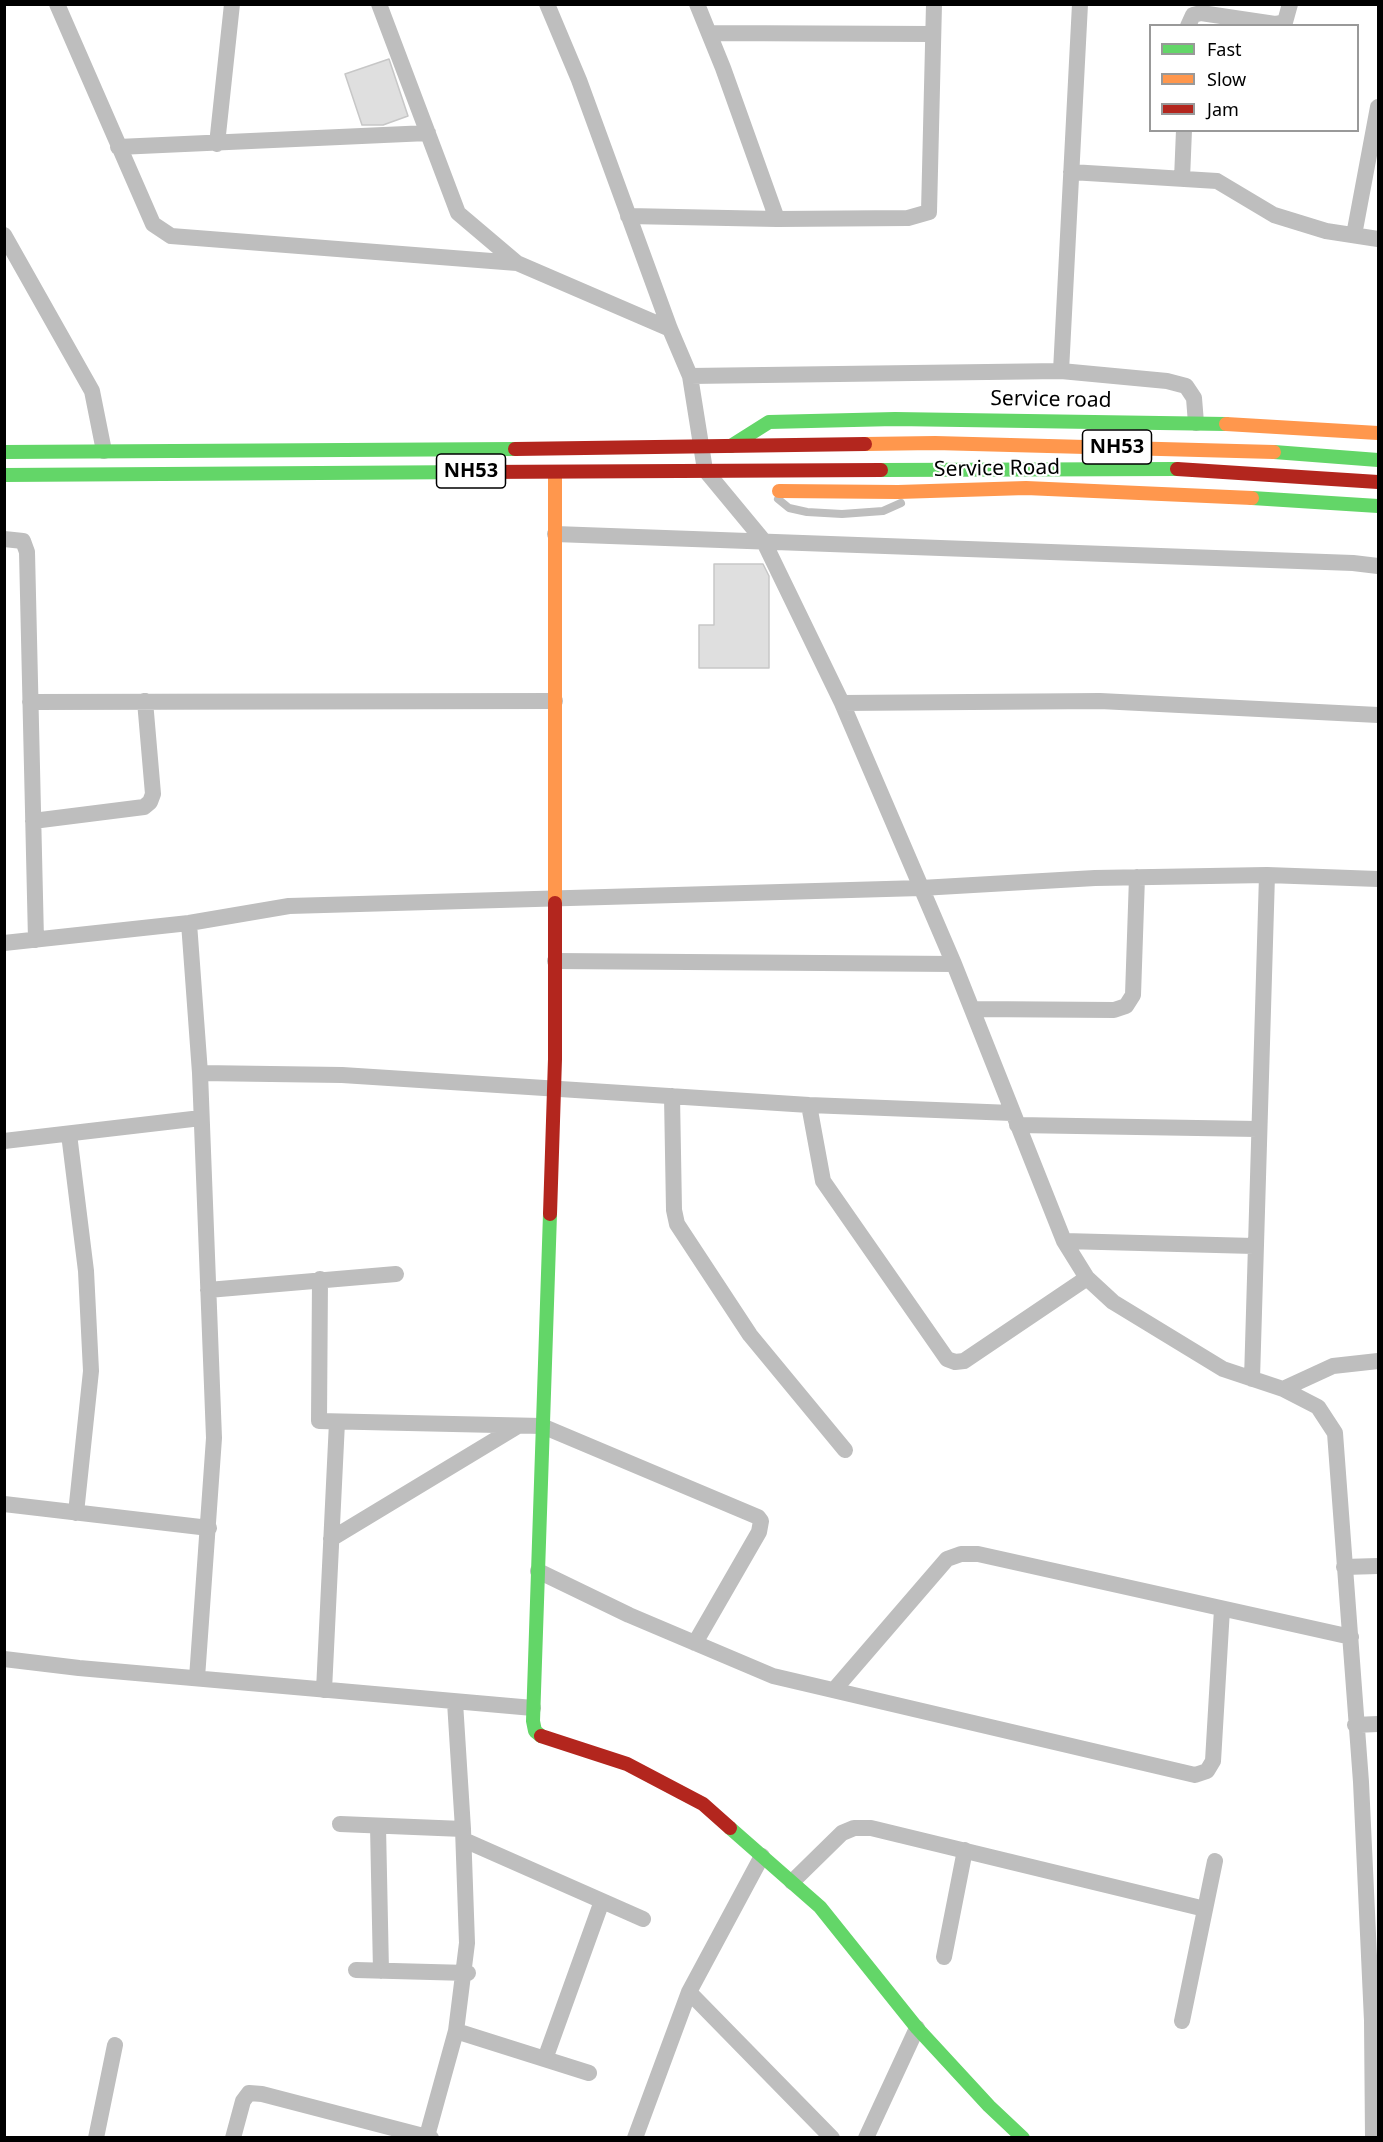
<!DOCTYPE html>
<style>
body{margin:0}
#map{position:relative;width:1383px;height:2142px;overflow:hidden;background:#fff;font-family:"Noto Sans",sans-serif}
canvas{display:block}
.frame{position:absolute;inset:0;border:6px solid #000;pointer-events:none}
.legend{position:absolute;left:1149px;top:24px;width:210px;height:108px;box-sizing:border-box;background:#fff;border:2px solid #999;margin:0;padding:8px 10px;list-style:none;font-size:18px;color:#000}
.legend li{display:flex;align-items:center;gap:12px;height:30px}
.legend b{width:30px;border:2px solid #999}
</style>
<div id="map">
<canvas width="1383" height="2142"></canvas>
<div class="frame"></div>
<ul class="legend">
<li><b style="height:8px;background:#63d668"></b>Fast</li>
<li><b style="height:8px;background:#ff974d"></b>Slow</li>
<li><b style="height:8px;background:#b3261e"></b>Jam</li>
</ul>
</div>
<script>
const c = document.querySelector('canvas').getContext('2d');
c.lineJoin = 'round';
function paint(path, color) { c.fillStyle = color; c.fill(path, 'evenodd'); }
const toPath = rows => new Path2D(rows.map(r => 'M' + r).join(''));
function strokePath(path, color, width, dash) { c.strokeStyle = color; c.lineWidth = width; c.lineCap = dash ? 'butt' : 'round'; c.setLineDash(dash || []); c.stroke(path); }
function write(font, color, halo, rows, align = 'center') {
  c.font = font + ' "Noto Sans",sans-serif'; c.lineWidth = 4.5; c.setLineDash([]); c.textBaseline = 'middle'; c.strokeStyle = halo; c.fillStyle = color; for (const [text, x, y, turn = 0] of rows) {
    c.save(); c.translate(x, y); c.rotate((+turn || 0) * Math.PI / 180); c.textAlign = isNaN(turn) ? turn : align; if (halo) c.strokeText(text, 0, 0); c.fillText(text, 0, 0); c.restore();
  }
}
const building = toPath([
 [389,59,408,116,383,125,362,125,345,74,389,59],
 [714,564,763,564,769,576,769,668,699,668,699,625,714,625,714,564]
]);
paint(building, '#dfdfdf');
strokePath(building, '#c7c7c7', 1.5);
strokePath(toPath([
 [778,499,789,508,807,512,842,514,883,511,901,503]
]), '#bebebe', 8);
strokePath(toPath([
 [57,4,153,224,171,236,517,263,670,329],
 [379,4,458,213,517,263],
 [547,4,579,80,670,329,690,376,705,470,763,540,842,703,954,964,1064,1241,1087,1278,1113,1302,1223,1369,1283,1389,1318,1407,1335,1433,1361,1782,1372,2021,1373,2138],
 [697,4,723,68,777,219,908,218,929,212,934,4],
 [1188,26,1193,15,1201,13,1275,24,1285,22,1290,4],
 [709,33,932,34],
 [217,144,232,4],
 [118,147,428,133],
 [1071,172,1217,181,1274,215,1326,231,1378,239],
 [1182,179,1184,130],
 [628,216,777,219],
 [4,235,92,391,104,451],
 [1354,235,1378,107],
 [1061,371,1080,4],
 [690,376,1061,371,1167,381,1186,386,1194,398,1196,423],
 [555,534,1353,563,1378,566],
 [4,539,23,541,27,552,36,940],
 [30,702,555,701],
 [842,703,1100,701,1378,715],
 [33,821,144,807,150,802,153,794,145,701],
 [189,923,200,1073,214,1438,197,1678],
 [4,943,189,923,289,906,921,888,1095,878,1267,875,1378,879],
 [555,961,954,964],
 [972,1009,1114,1010,1126,1006,1133,995,1137,877],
 [200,1073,342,1075,809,1105,1012,1113],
 [672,1096,674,1210,677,1224,750,1335,845,1450],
 [809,1105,823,1181,947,1359,955,1362,964,1361,1087,1278],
 [1017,1125,1257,1129],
 [69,1134,86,1271,91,1371,76,1513],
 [4,1141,201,1118],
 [1064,1241,1254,1246],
 [320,1279,319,1421,542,1426,758,1517,761,1521,759,1532,695,1643],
 [208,1290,396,1274],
 [1252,1379,1267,875],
 [1283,1389,1333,1366,1378,1361],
 [4,1504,209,1528],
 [331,1539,518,1426],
 [1344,1567,1378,1566],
 [538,1571,629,1615,773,1676,1195,1775,1207,1771,1213,1761,1222,1609],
 [4,1659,79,1668,533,1708],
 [324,1690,337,1422],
 [834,1690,947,1559,961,1554,978,1554,1351,1637],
 [1355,1725,1378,1724],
 [340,1824,463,1829],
 [378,1826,381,1971],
 [464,1840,643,1919],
 [792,1882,842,1833,854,1828,871,1828,1205,1909],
 [944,1957,965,1850],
 [356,1970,468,1973],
 [689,1992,832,2138],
 [1182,2021,1215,1861],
 [456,2031,589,2073],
 [545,2059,602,1901],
 [427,2136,456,2031,467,1943,463,1829,455,1702],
 [96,2138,115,2045],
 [233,2138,243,2101,249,2093,262,2094,431,2138],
 [635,2138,689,1992,762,1856],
 [866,2138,917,2028]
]), '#bebebe', 16);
strokePath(toPath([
 [731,446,769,422,895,419,1226,424],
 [4,452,515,449],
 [1274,452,1378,460],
 [881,470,1177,469],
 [4,475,478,472],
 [1252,498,1378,506],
 [541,1736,535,1731,533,1721,550,1214],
 [730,1828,820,1907,917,2028,989,2106,1023,2138]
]), '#63d668', 14);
strokePath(toPath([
 [1226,424,1378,433],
 [865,444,935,443,1274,452],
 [555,472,555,903],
 [779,491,898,492,1026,488,1252,498]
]), '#ff974d', 14);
strokePath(toPath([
 [515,449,865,444],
 [1177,469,1378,482],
 [478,472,881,470],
 [550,1214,555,1059,555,903],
 [541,1736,627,1764,703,1804,730,1828]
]), '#b3261e', 14);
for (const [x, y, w] of [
 [1117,447,69],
 [471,471,69]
]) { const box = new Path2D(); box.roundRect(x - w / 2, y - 17, w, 34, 4.5); c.fillStyle = '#fff'; c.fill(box); strokePath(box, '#000', 1.5); }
write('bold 20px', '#000', null, [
 ["NH53",1117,447],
 ["NH53",471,471]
]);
write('21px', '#000', '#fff', [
 ["Service road",1051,400,1],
 ["Service Road",997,469,-1]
]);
</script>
